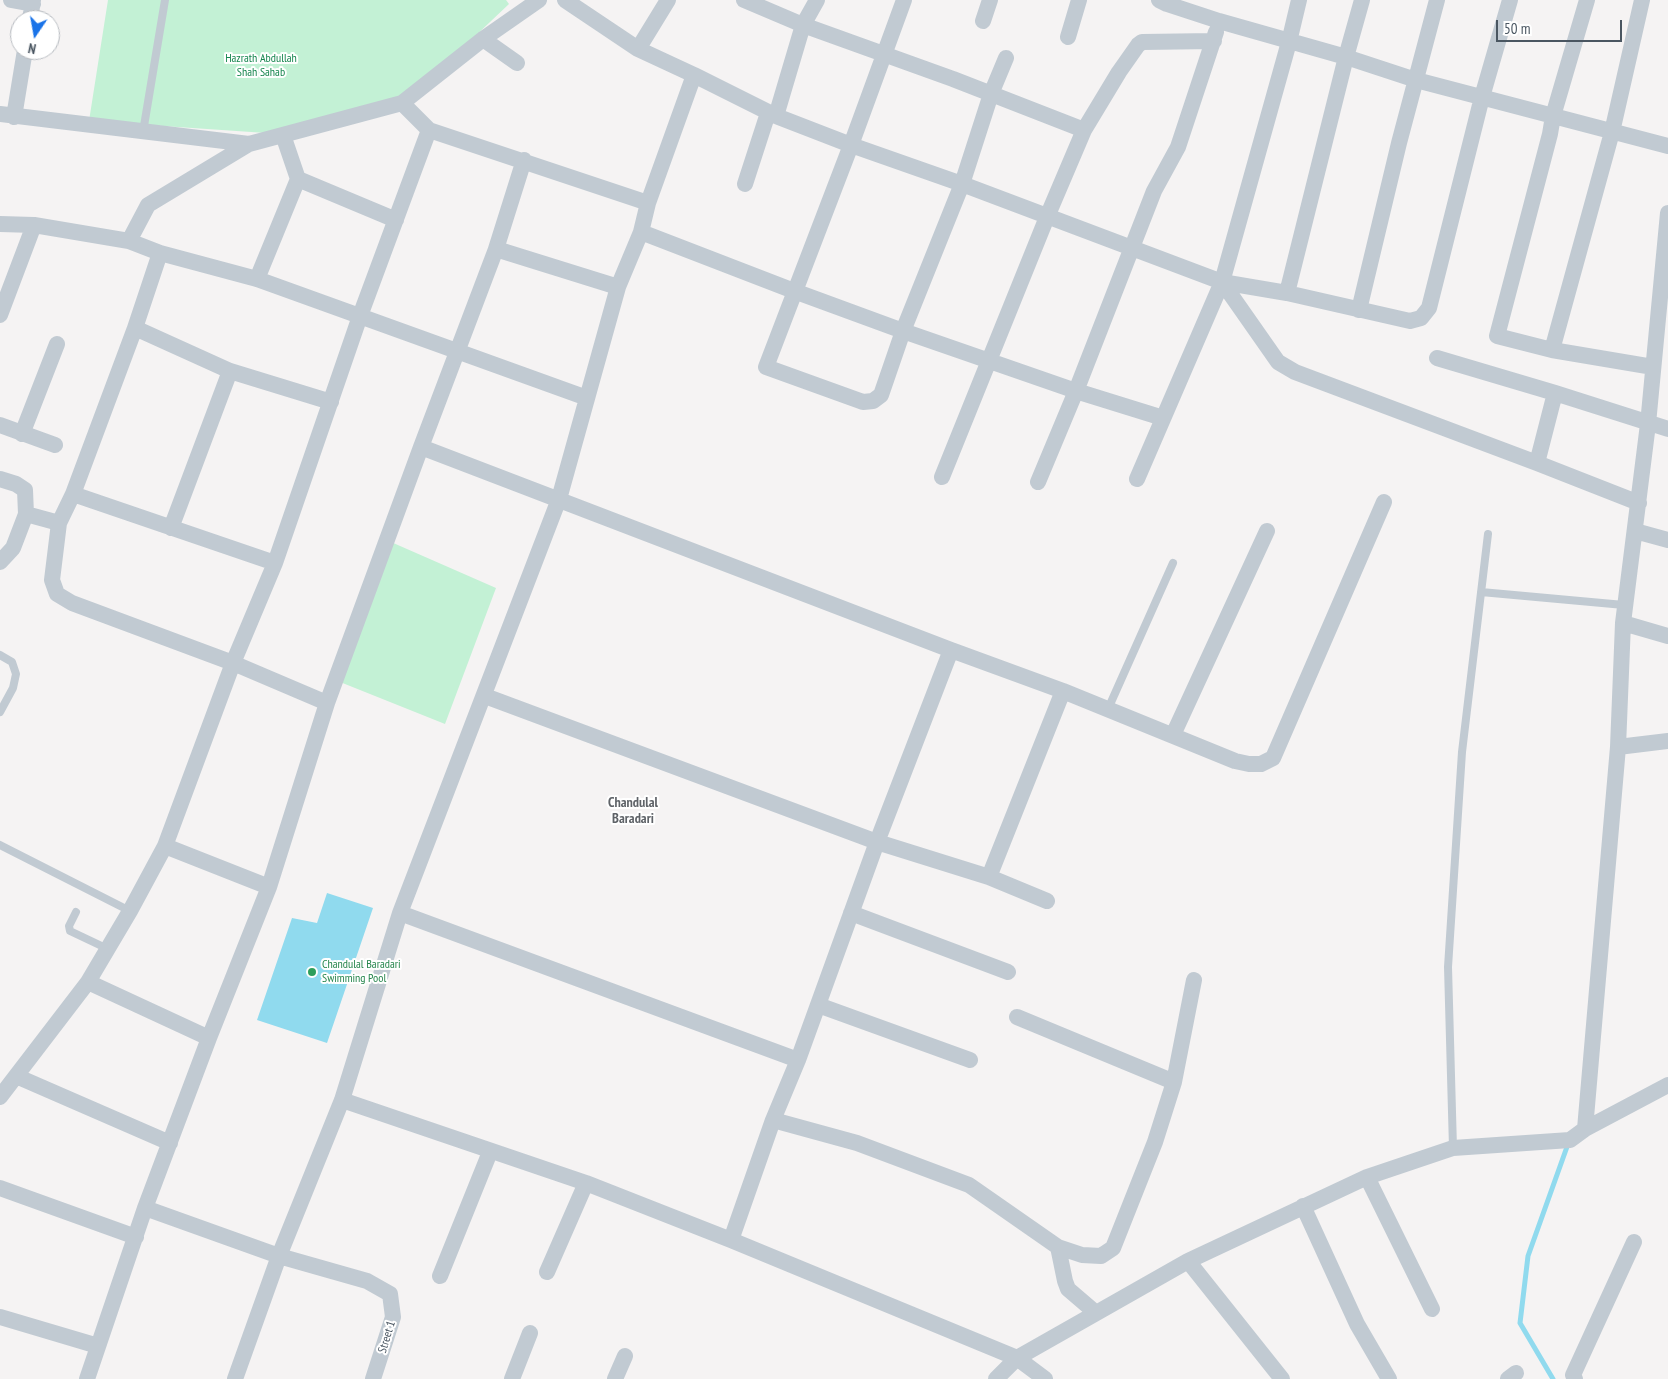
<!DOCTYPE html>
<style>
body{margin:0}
#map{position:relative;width:1668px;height:1379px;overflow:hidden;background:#f5f3f3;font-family:"PT Sans Narrow",sans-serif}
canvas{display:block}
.north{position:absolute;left:10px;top:10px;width:50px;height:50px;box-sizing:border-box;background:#fff;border:1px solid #b7bbc0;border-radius:50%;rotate:192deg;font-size:14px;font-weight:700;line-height:20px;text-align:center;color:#4a5661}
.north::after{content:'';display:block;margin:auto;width:18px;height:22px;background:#1a73e8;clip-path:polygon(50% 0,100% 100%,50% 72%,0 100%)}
.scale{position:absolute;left:1496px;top:20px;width:126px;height:22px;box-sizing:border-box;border:2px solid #4a5661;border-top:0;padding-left:6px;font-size:15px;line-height:18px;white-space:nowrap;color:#4a5661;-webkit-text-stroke:4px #fff;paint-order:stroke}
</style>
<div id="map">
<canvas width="1668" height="1379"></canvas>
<div class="north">N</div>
<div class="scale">50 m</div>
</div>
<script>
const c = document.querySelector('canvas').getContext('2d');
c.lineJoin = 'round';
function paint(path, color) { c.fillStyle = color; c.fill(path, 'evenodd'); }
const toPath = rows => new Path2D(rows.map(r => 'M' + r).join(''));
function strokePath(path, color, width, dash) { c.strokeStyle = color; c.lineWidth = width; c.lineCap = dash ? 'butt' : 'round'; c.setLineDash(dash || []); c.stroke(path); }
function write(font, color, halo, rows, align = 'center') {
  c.font = font + ' "PT Sans Narrow",sans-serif'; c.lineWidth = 4; c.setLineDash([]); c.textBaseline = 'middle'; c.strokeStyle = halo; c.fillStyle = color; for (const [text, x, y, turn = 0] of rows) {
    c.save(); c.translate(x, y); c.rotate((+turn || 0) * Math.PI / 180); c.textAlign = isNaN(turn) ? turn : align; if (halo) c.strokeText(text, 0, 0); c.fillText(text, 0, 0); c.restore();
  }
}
paint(toPath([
 [108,0,506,0,509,4,433,76,399,99,266,133,89,121],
 [391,542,496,588,445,724,335,680]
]), '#c3f1d5');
paint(toPath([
 [327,893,373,908,327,1043,257,1020,292,918,317,923]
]), '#90daee');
strokePath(toPath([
 [1553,1379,1520,1323,1528,1256,1568,1144]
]), '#90daee', 5);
strokePath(toPath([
 [143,132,165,0],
 [1481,592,1624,605],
 [0,655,12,662,16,674,13,688,0,712],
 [1108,709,1173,563],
 [0,845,130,911],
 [76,912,69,926,70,931,108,949],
 [1453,1148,1448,967,1462,752,1488,534]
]), '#c1cad2', 8);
strokePath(toPath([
 [11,0,33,4],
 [565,0,638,49,694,75,776,116,851,145,962,184,1222,282,1278,362,1295,372,1537,463,1639,503],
 [744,0,803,25,953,79,1084,130],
 [904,0,851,145,766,367,863,402,873,401,881,395,903,331,962,184,991,94,1006,58],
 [1159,0,1167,4,1219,21,1346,57,1416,80,1668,146],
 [1299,0,1289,42,1222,282,1287,293,1410,321,1421,318,1429,308,1482,97,1510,0],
 [1587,0,1553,116,1550,134,1497,336,1552,350,1653,367],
 [30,20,33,0],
 [983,21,990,0],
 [1068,37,1079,0],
 [483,39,517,63],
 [638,49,668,0],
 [402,103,429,130,648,203],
 [0,114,249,144,402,103,483,39,539,0],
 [776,116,803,25,817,0],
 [14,117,25,50],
 [283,135,298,179,396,220],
 [745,184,768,113],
 [0,224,34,225,129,241,160,253,257,279,587,398],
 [641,232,794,291,903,331,1076,391,1163,418],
 [129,241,148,205,249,144],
 [496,249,524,160],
 [160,253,135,328,230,371,331,402],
 [257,279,298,179],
 [1287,293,1346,57,1362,0],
 [1359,310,1399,143,1437,0],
 [0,315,34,225],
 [1552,350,1612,132,1642,0],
 [1437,358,1555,393,1668,429],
 [0,425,55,445],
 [22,434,57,344],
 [421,447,951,650,1063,691,1235,761,1249,764,1261,764,1273,758,1384,502],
 [1537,463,1555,393],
 [942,477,1047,217,1084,130,1119,72,1138,45,1142,42,1214,41],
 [0,479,16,484,25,490,26,514],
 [1137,479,1222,282],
 [1038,482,1076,391,1154,191,1178,147,1216,32],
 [73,494,135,328],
 [171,528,230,371],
 [1635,531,1668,540],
 [0,562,13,548,26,514,59,523],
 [275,563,73,494,59,523,52,580,57,594,72,603,233,663,327,703],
 [1623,623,1668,636],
 [485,696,877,842,989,877,1047,901],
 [1173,735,1267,531],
 [1618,747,1668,741],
 [165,846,269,887],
 [989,877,1063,691],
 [400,913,798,1060],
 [851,913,1008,972],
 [88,982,209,1038],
 [818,1005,970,1060],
 [1017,1017,1174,1082],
 [16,1076,170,1143],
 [0,1097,88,982,130,911,165,846,233,663,275,563,360,316,429,130],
 [342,1100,586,1183,731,1240,1017,1358,1045,1379],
 [773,1120,857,1143,969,1185,1058,1247,1082,1255,1101,1256,1113,1248,1155,1142,1174,1082,1194,980],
 [1585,1129,1618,747,1623,623,1648,424,1668,213],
 [1367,1177,1432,1309],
 [0,1188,136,1237],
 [1303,1206,1357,1324,1389,1379],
 [145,1208,279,1256,367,1281,390,1294,393,1317,373,1379],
 [731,1240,773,1120,798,1060,877,842,951,650],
 [1058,1247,1065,1281,1068,1289,1096,1313],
 [1188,1261,1282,1379],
 [547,1272,586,1183],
 [440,1276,490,1152],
 [0,1317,98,1346],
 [87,1379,145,1208,209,1038,269,887,327,703,421,447,496,249,618,287],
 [235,1379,279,1256,342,1100,400,913,559,499,618,287,641,232,648,203,694,75],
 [512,1379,530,1333],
 [615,1379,625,1356],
 [996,1379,1017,1358,1188,1261,1367,1177,1453,1148,1570,1140,1585,1129,1668,1085],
 [1508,1379,1516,1373],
 [1575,1379,1573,1375,1634,1242]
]), '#c1cad2', 16);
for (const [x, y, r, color] of [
 [312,972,5,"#2e9e5b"]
]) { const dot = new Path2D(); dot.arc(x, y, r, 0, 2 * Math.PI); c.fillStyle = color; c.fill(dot); strokePath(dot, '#fff', 2); }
write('12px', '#17864f', '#fff', [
 ["Hazrath Abdullah",261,59],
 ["Shah Sahab",261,73]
]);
write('12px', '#27864d', '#fff', [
 ["Chandulal Baradari",322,965],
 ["Swimming Pool",322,979]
], 'left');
write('12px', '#4a5661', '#fff', [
 ["Street 1",387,1337,-73]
]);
write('bold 14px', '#5f6368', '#fff', [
 ["Chandulal",633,803],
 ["Baradari",633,819]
]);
</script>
